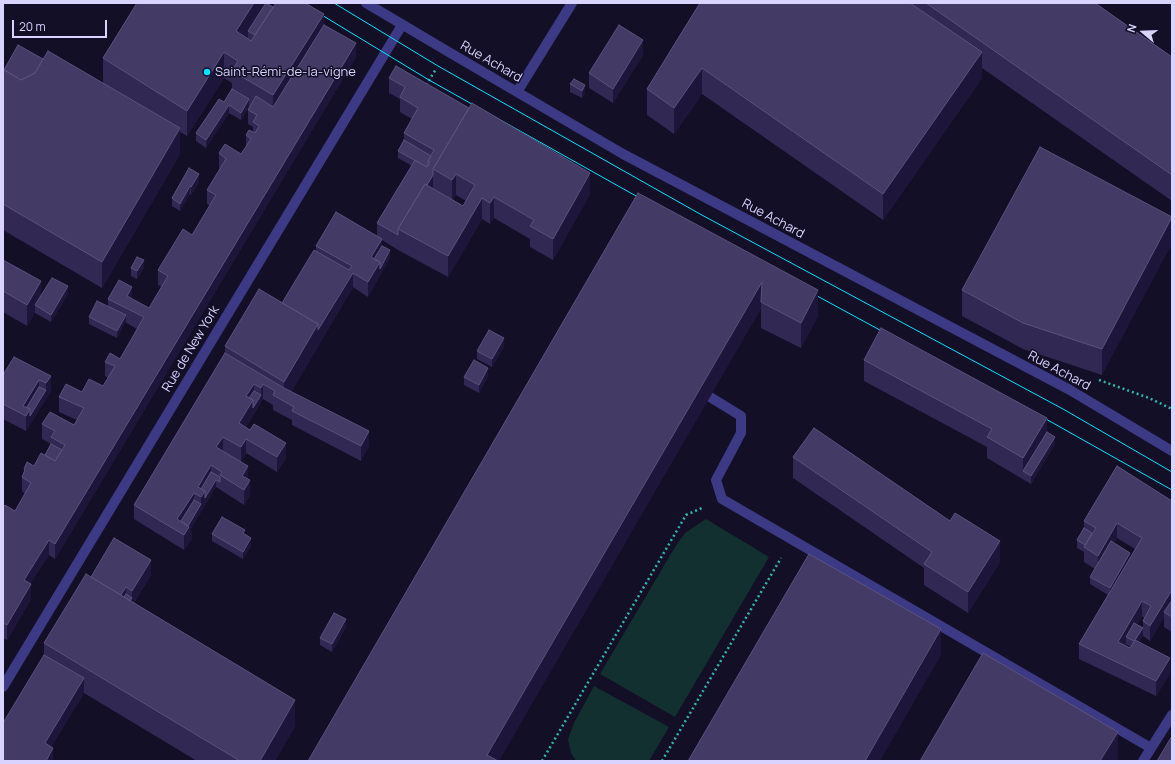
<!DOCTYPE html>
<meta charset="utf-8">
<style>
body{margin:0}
#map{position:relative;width:1175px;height:764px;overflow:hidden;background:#130f26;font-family:Manrope,sans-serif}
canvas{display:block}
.frame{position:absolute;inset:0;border:4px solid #d9d4ff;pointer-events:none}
.north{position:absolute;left:1123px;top:12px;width:40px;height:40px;-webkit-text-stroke:3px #130f26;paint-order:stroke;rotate:289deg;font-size:11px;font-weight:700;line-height:16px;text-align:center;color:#d9d4ff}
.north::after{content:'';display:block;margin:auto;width:14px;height:18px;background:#d9d4ff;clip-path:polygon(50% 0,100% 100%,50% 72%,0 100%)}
.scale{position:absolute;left:12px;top:20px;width:95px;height:18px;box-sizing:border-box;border:2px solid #d9d4ff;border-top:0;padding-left:5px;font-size:12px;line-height:14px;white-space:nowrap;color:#d9d4ff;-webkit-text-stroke:3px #130f26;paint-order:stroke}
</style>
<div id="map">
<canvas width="1175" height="764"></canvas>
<div class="frame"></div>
<div class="north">N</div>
<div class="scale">20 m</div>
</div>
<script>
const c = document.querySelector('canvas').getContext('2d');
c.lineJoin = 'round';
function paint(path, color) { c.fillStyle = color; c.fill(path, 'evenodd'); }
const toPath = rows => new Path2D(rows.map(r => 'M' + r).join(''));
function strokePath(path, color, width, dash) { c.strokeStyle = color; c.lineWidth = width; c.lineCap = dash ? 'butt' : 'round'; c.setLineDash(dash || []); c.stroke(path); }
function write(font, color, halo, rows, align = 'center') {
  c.font = font + ' Manrope,sans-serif'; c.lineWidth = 3; c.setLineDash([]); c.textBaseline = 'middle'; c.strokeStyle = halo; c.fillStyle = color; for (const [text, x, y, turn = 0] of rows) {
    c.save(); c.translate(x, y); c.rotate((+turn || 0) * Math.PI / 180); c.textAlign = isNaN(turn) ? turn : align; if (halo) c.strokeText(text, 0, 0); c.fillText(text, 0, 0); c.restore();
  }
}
paint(toPath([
 [706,519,769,557,675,717,600,674,675,547,685,533],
 [594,686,669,727,649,761,576,761,571,753,568,739,574,723]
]), '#12302f');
strokePath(toPath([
 [426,85,436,69],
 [1099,380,1149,398,1172,409],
 [542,761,686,515,702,508],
 [662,761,781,558]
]), '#2fb8b0', 2.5, [2, 3]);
strokePath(toPath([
 [366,3,447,51,623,154,1070,390,1172,451],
 [517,92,572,3],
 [710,397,741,416,741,433,716,480,722,499,1151,748],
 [3,687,402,25],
 [1143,761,1172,715]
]), '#3d3a85', 10);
strokePath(toPath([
 [302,3,429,80,645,201],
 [334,3,438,66,700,214,1063,409,1172,472],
 [808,291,889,335],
 [1037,414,1172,490]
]), '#00e5ff', 1);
paint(toPath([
 [700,3,1095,3,1172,57,1172,201,982,68,982,78,883,220,702,94,674,134,647,115,647,89],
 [273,7,324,25,356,57,55,559,49,555,30,584,31,599,7,640,3,638,3,508,15,511,25,494,22,491,22,477,24,473,24,469,34,466,45,455,51,444,42,439,42,424,74,425,77,420,59,412,59,397,82,392,103,386,108,378,105,376,105,362,120,359,137,329,125,322,117,338,89,324,89,317,108,306,108,299,132,299,149,308,162,287,158,285,158,270,192,235,210,206,207,204,207,190,220,169,219,168,219,153,241,154,246,147,246,135,253,132,253,127,248,124,248,110,249,107,241,120,229,113,206,148,196,141,196,133,224,102,232,89,232,83,224,78,187,136,180,132,180,154,102,288,3,230,3,69,4,70,43,59,103,83,103,58],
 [643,55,613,103,589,88,589,73],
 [389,78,590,194,553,260,530,247,530,239,494,218,490,224,482,219,448,277,398,250,382,240,382,246,390,258,368,297,353,287,291,392,369,446,361,461,292,425,292,420,273,410,273,405,263,399,246,427,286,458,277,472,246,453,241,462,248,479,250,495,244,505,216,487,190,530,192,539,184,550,134,519,134,505,225,353,225,346,282,303,316,252,316,246,377,236,377,223,412,166,398,158,398,151,404,140,404,133,412,119,400,112,400,99,389,93],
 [456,195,466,201,463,206,453,200],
 [570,84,585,93,582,98,570,92],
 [189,168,199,182,191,195,190,194,180,211,172,206,172,198],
 [638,193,818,316,801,348,761,328,761,309],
 [1172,217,1102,375,1023,349,962,316,962,290],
 [3,260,41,296,68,294,51,322,35,313,35,312,27,326,3,312],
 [131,268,144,268,137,279,131,276],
 [504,346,492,367,477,359,477,351],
 [864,360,1047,432,1055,444,1031,484,987,458,987,447,864,381],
 [3,375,51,376,51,391,26,431,3,419],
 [488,376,479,393,464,385,464,377],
 [793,457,1000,562,968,613,924,585,924,568,793,478],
 [1172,501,1172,632,1164,627,1164,617,1150,641,1143,636,1139,642,1170,673,1156,696,1079,659,1079,644,1108,595,1090,584,1090,577,1095,569,1084,562,1084,552,1077,548,1077,540,1084,528,1084,521],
 [1117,538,1135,549,1130,558,1114,543],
 [1142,616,1144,618,1143,621,1143,628,1137,625],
 [1126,644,1131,647,1130,648,1125,646],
 [212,534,251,546,243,559,212,541],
 [151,575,134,603,295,726,275,761,197,761,84,693,51,747,53,761,3,761,44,655,44,643,91,577],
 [346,627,332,652,320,645,320,638]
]), '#312854');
paint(toPath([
 [254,3,266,3,248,31,248,38,236,31],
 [324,14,324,39,273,121,273,95],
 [643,40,643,55,613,103,613,89],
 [356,43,356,57,55,559,55,544],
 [224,52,224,78,187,136,187,111],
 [982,52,982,78,883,220,883,194],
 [702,68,702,94,674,134,674,108],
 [585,85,585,93,582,98,582,91],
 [249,99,249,107,241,120,241,113],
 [229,105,229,113,206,148,206,140],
 [180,128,180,154,102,288,102,262],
 [590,173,590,194,553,260,553,239],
 [199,174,199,182,191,195,191,187],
 [456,174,456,195,452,201,452,180],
 [433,175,433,190,400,231],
 [190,186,190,194,180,211,180,204],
 [494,197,494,218,490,224,490,203],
 [482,198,482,219,448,277,448,256],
 [1172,218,1172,244,1102,375,1102,349],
 [382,239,382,253,374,266,371,257],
 [390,250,390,258,368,297,368,282,380,262],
 [144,260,144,268,137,279,137,271],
 [353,273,353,287,285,402,284,401,284,382,318,324],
 [41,281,41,302,35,305,35,312,27,326,27,305],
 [762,282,761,309,499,761,487,761,487,755],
 [68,286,68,294,51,322,51,315],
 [132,287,132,302,127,296],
 [818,290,818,316,801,348,801,323],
 [126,315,126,322,117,338,117,331],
 [504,338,504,346,492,367,492,359],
 [488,368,488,376,479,393,479,385],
 [51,376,51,391,26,431,26,416,30,409,46,390,46,383],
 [39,380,39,394,27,414,23,406],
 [254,384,254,399,250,405,246,396],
 [263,384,263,399,239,438,239,423,253,400,261,395,261,388],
 [1047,418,1047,439,1023,471,1023,479,1023,458],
 [369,431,369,446,361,461,361,446],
 [223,437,223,452,216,447],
 [1055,437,1055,444,1031,484,1031,476],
 [246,439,246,453,241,462,241,447],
 [286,443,286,458,277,472,277,457],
 [211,465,211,480,202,496,198,487],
 [248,466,248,481,242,476],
 [216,480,216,487,189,532,192,531,192,539,184,550,184,535,187,528,201,504,201,497,205,491],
 [250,480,250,495,244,505,244,490],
 [194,493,194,508,181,529,177,519],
 [1117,523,1117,538,1098,571,1098,556],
 [251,538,251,546,243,559,243,552],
 [49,540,49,555,24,594,24,580],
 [1000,541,1000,562,968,613,968,592],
 [1130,553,1130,561,1110,596,1110,588],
 [151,560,151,575,122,622,122,614,132,598,132,591],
 [31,584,31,599,7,640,7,625],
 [126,587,126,602,116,603],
 [1172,590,1172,605,1164,612,1164,617,1150,641,1150,626],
 [1142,601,1142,616,1129,639,1126,637,1126,644,1118,657,1118,642],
 [346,619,346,627,332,652,332,644],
 [1143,628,1143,636,1135,649,1135,642],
 [941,629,941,655,880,761,865,761],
 [1170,658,1170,673,1156,696,1156,681],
 [84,678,84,693,45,758,45,743],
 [295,700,295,726,275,761,260,761],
 [1118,732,1118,758,1116,761,1100,761],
 [53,748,53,761,46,761]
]), '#1d163a');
const building = toPath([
 [137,3,254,3,236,31,251,41,276,3,305,3,324,14,273,95,232,71,238,61,224,52,187,111,103,58,137,3],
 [266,3,273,7,255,35,248,31,266,3],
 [700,3,910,3,982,52,883,194,702,68,674,108,647,89,682,32,700,3],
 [926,3,1095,3,1172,57,1172,175,926,3],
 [324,25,356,43,55,544,49,540,24,580,31,584,7,625,3,623,3,539,4,538,3,538,3,508,5,505,15,511,31,483,22,477,25,470,24,469,27,462,34,466,41,453,55,461,65,445,51,437,55,431,42,424,50,412,74,425,84,408,59,397,66,384,82,392,89,379,103,386,115,366,105,362,110,353,120,359,144,317,108,299,119,280,132,287,127,296,149,308,168,276,158,270,183,229,192,235,216,195,207,190,226,159,219,153,225,144,241,154,251,139,246,135,249,130,255,133,259,126,253,122,257,115,248,110,256,96,273,107,324,25],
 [619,25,643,40,613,89,589,73,619,25],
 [18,45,43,59,35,73,21,80,4,70,18,45],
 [48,51,180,128,102,262,3,204,3,69,21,80,35,73,48,51],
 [396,66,469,108,433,169,433,175,427,185,425,184,398,229,398,235,377,223,415,160,427,167,430,162,428,161,434,150,404,133,418,108,400,97,405,87,389,78,396,66],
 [574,79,585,85,582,91,570,84,574,79],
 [232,89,249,99,241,113,229,105,206,140,196,133,219,99,224,102,232,89],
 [472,103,590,173,553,239,530,226,534,220,494,197,490,203,482,198,448,256,398,229,425,184,463,206,475,185,456,174,452,180,433,169,472,103],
 [404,140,431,156,428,161,428,164,427,167,398,151,404,140],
 [1040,147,1172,217,1102,349,1023,323,962,290,1040,147],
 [189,168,199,174,191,187,190,186,180,204,172,198,189,168],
 [638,193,818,290,801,323,761,302,762,282,487,755,498,761,308,761,638,193],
 [336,212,382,239,371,257,380,262,368,282,353,273,318,330,318,324,282,303,314,250,349,270,352,266,316,246,336,212],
 [382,246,390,250,380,269,380,262,374,259,382,246],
 [137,257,144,260,137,271,131,268,137,257],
 [3,260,41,281,27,305,3,291,3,260],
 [52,278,68,286,51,315,35,305,52,278],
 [259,289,318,324,284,382,225,346,259,289],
 [97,301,126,315,117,331,89,317,97,301],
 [881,328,1047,418,1023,458,987,437,992,429,864,360,881,328],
 [489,330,504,338,492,359,477,351,489,330],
 [225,353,284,388,369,431,361,446,292,411,294,407,273,395,275,391,263,384,261,388,254,384,246,396,253,400,239,423,250,430,254,424,286,443,277,457,246,439,241,447,223,437,216,447,248,466,242,476,250,480,244,490,220,475,222,472,211,465,198,487,205,491,201,497,194,493,177,519,189,527,184,535,134,505,225,353],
 [14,357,51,376,46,383,39,380,23,406,30,409,26,416,3,404,3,375,14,357],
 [474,360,488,368,479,385,464,377,474,360],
 [39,387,46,390,30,416,30,409,27,407,39,387],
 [254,391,261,395,253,408,253,400,249,398,254,391],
 [814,428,950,521,955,513,1000,541,968,592,924,564,932,552,793,457,814,428],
 [1047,432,1055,437,1031,476,1023,471,1047,432],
 [51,444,62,450,55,461,45,455,51,444],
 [1117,466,1172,501,1172,590,1150,626,1143,621,1151,606,1142,601,1118,642,1130,648,1135,640,1170,658,1156,681,1079,644,1142,538,1117,523,1098,556,1084,547,1096,528,1084,521,1117,466],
 [211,472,220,477,220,482,216,480,205,498,205,491,201,489,211,472],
 [194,500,201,504,188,526,181,521,194,500],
 [222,517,245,530,243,533,251,538,243,552,212,534,222,517],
 [1084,528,1092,533,1085,545,1077,540,1084,528],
 [114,538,151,560,132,591,126,587,121,595,91,577,114,538],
 [1111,541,1130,553,1110,588,1090,577,1111,541],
 [809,554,941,629,865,761,688,761,809,554],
 [86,574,295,700,260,761,240,761,44,643,86,574],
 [126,594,132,598,130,601,124,597,126,594],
 [1172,600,1172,617,1164,612,1172,600],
 [334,613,346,619,332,644,320,638,334,613],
 [1134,623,1143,628,1134,641,1126,637,1134,623],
 [983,653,1118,732,1100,761,920,761,983,653],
 [44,655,84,678,45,743,53,748,46,761,3,761,3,723,44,655],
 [1172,736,1172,761,1157,761,1172,736]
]);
paint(building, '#433a66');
strokePath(building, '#5a527e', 1);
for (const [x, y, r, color] of [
 [207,72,4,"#00e5ff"]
]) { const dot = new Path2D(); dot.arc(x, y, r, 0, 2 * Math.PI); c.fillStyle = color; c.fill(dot); strokePath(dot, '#130f26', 1.5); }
write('13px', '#d9d4ff', '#130f26', [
 ["Rue Achard",491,62,30],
 ["Rue Achard",773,219,28],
 ["Rue de New York",191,349,-59],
 ["Rue Achard",1059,371,28]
]);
write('13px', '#d9d4ff', '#130f26', [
 ["Saint-Rémi-de-la-vigne",215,72]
], 'left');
</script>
